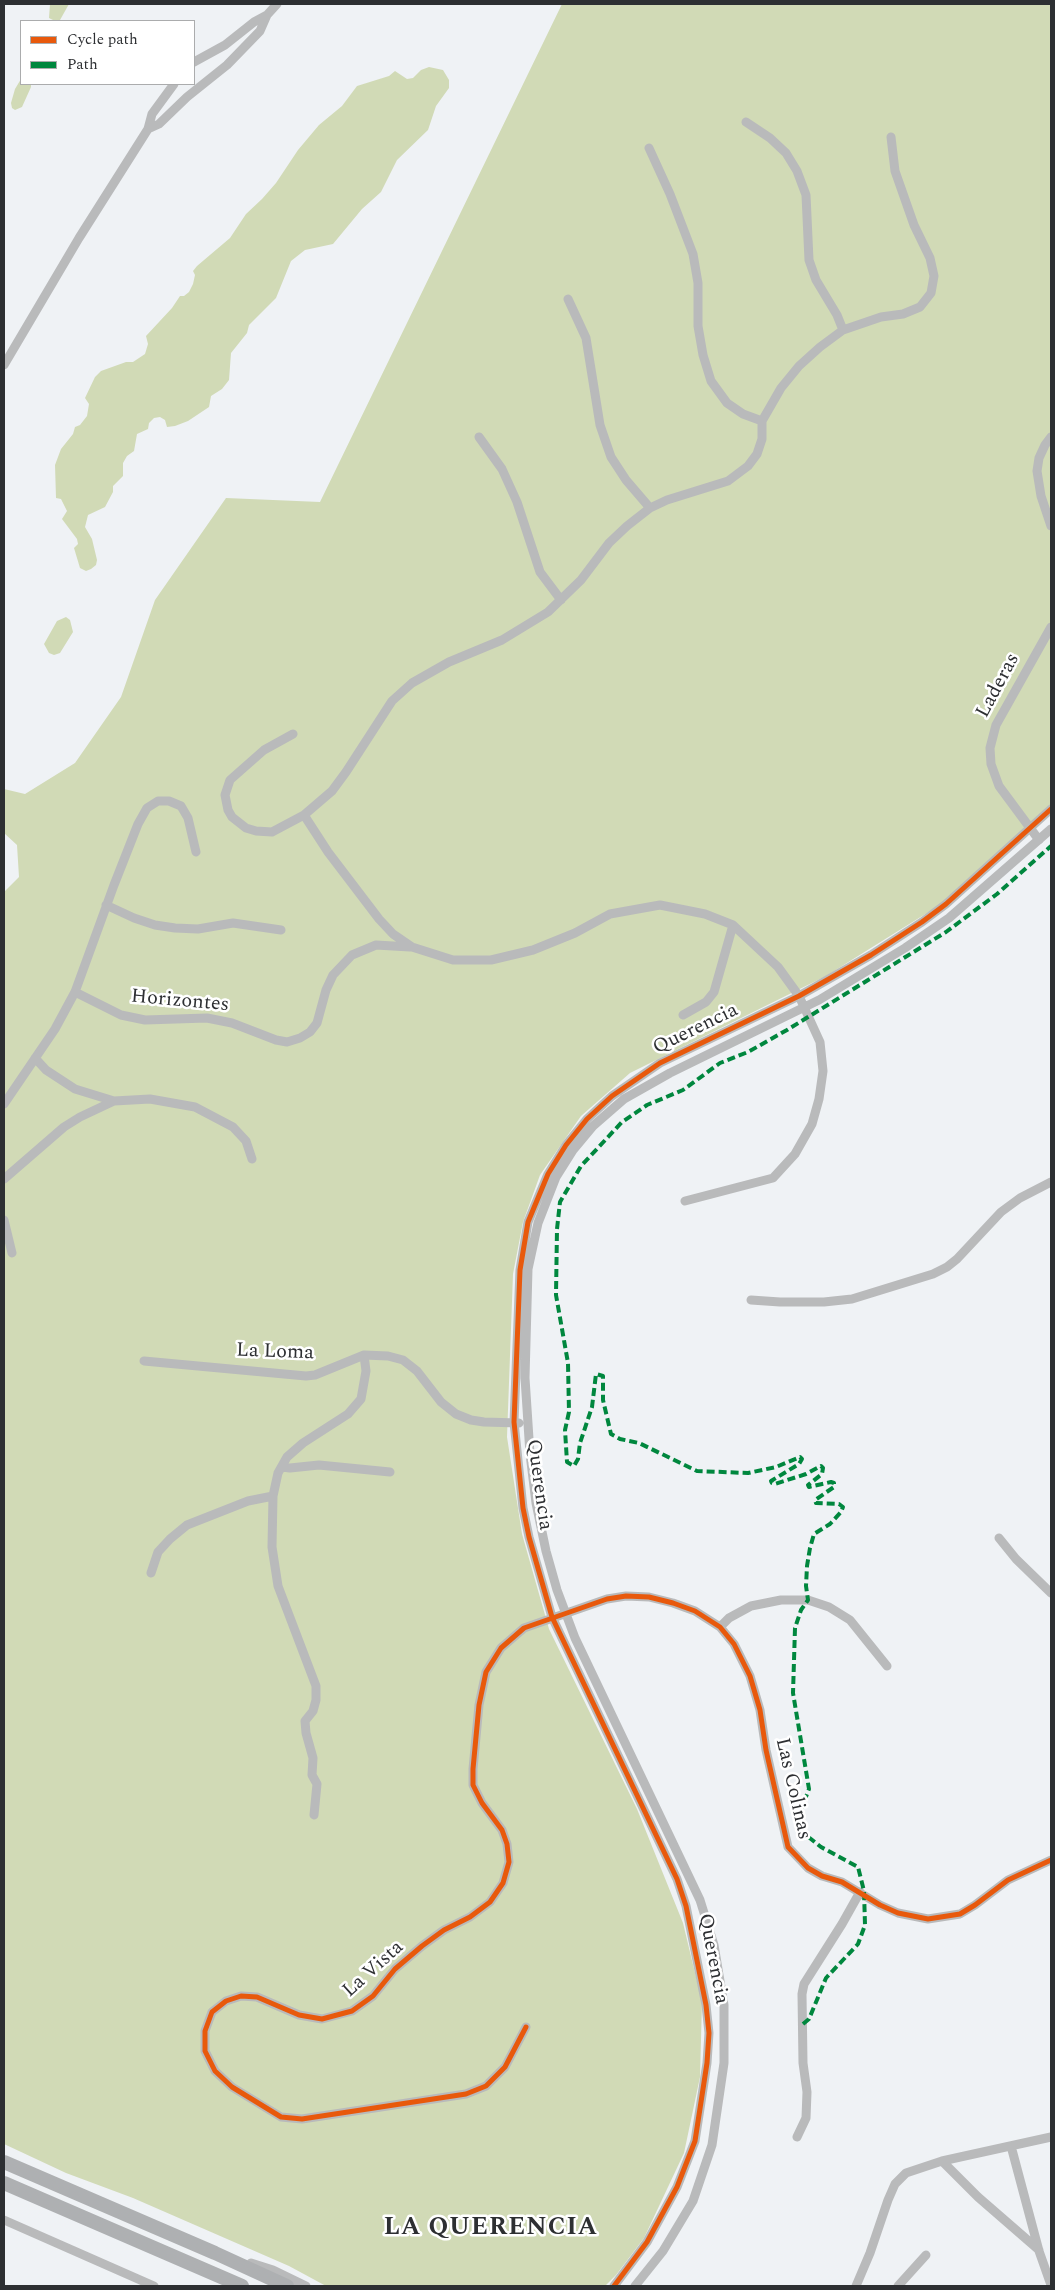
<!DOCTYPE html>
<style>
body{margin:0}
#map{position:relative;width:1055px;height:2290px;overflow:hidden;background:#eff2f5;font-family:Spectral,serif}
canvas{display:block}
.frame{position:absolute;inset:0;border:5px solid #2d2f32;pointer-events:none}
.legend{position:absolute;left:20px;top:20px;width:175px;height:65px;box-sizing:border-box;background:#fff;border:1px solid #abacad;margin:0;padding:6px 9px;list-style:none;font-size:15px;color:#2d2f32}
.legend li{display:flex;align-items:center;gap:10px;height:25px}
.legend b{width:25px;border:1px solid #abacad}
</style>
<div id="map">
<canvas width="1055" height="2290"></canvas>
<div class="frame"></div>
<ul class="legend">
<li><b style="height:6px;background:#e8590c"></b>Cycle path</li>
<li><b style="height:6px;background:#00873e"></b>Path</li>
</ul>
</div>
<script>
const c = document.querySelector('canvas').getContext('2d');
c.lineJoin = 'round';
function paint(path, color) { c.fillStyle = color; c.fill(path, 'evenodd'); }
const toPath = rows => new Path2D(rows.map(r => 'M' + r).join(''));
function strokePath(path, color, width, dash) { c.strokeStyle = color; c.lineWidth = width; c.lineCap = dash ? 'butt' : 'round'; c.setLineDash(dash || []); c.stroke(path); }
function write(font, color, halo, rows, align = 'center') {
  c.font = font + ' Spectral,serif'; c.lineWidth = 5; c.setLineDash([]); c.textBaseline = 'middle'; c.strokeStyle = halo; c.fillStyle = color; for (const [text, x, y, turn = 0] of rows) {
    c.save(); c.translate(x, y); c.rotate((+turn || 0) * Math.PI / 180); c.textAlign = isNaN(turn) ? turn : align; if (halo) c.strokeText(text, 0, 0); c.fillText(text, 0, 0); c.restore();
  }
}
paint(toPath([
 [50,4,69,4,60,20,55,21,49,18],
 [562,4,1051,4,1051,806,943,903,826,976,630,1073,581,1116,540,1175,523,1222,513,1274,507,1437,522,1534,549,1629,637,1809,683,1923,702,2002,700,2077,684,2153,644,2238,616,2275,605,2286,326,2286,289,2266,133,2198,66,2173,4,2144,4,892,19,877,17,845,4,833,4,789,25,794,75,763,121,697,155,600,226,498,320,502],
 [429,67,443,70,449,80,449,88,436,106,428,130,397,160,381,192,362,209,333,244,305,250,291,261,276,298,249,325,247,333,231,353,229,380,222,389,211,396,209,407,188,421,175,426,167,427,165,420,160,417,154,418,149,423,148,429,137,434,134,451,127,456,123,463,123,476,113,486,113,492,105,507,88,515,85,527,92,539,97,560,96,565,91,569,86,571,80,568,74,548,78,544,77,539,62,519,67,511,61,499,56,498,55,465,61,449,73,434,75,427,80,425,87,416,89,404,85,398,95,377,101,371,126,362,133,362,145,354,148,344,146,336,172,308,180,296,184,296,189,292,193,284,195,275,193,271,197,266,230,238,246,214,262,199,276,183,298,150,319,125,342,106,357,86,389,76,395,71,407,79,413,78,421,70],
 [21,79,21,84,31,84,31,87,22,107,15,110,12,108,11,103,15,89],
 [66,617,70,620,73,632,60,653,54,655,49,653,44,644,57,621]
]), '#d1dab6');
strokePath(toPath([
 [194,62,225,45,254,22,267,15,277,4],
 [746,122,770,138,786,153,797,171,806,195,809,260,816,280,837,315,843,330],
 [148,129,159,124,187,97,227,65,260,31,267,15],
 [649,148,670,194,693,254,698,283,698,326,703,355,711,381,727,403,743,414,762,421],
 [568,299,586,338,600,425,611,457,626,480,650,508],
 [4,365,79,238,148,129,152,114,174,84],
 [479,437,502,469,517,502,540,572,561,600],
 [1051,437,1045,445,1039,458,1037,471,1041,496,1051,526],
 [293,734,264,750,230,780,225,795,228,810,232,817,246,828,256,831,272,832,304,815,332,791,346,772,392,701,412,683,449,662,502,640,548,612,581,580,609,543,627,526,650,508,667,500,728,481,748,466,757,454,762,439,762,421,781,388,799,366,820,347,843,330,881,317,903,314,920,307,931,293,934,276,930,258,914,225,895,171,891,137],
 [304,815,328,852,379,919,393,934,412,947,453,960,491,960,533,950,575,933,610,914,660,905,705,914,733,925,778,967,799,996,820,1042,823,1071,819,1099,812,1124,795,1154,773,1178,685,1201],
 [1039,840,999,786,991,764,990,748,996,725,1051,627],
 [106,905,134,918,155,925,175,928,198,929,233,923,281,930],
 [75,992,121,1015,145,1020,207,1018,232,1023,276,1040,287,1042,300,1038,310,1032,317,1023,326,990,333,975,352,955,376,945,410,947],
 [683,1015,706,1002,714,992,733,925],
 [35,1058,46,1070,75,1089,114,1101],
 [4,1104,55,1029,75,992,114,885,138,824,147,808,158,801,169,801,181,806,188,818,196,852],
 [4,1179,64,1127,80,1117,114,1101,150,1099,195,1107,233,1127,246,1141,252,1159],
 [4,1220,12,1253],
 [751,1300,780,1302,824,1302,852,1299,933,1274,947,1267,957,1259,1001,1212,1020,1198,1051,1182],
 [144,1361,306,1376,315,1375,364,1355,388,1356,403,1360,417,1371,441,1402,456,1414,471,1420,484,1422,519,1423],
 [282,1467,290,1468,319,1465,390,1472],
 [999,1538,1016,1559,1051,1593],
 [151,1573,158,1552,170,1539,187,1525,248,1501,273,1496],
 [720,1627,729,1618,751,1606,781,1600,808,1600,829,1607,850,1620,887,1666],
 [314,1815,317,1784,312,1775,313,1758,306,1733,305,1721,313,1711,316,1700,316,1686,278,1586,272,1547,273,1496,278,1473,287,1457,303,1443,348,1414,361,1399,366,1371,364,1355],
 [526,2027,505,2067,486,2086,466,2094,302,2119,281,2117,232,2087,215,2071,205,2051,205,2031,212,2012,226,2001,241,1996,257,1997,299,2015,322,2019,352,2011,373,1996,395,1969,422,1946,444,1930,470,1917,490,1902,503,1883,509,1862,507,1844,502,1830,482,1803,473,1785,473,1769,479,1705,486,1672,501,1648,524,1628,607,1599,626,1596,649,1597,673,1603,695,1611,720,1627,734,1644,750,1676,760,1710,766,1750,788,1847,808,1868,822,1876,842,1882,880,1905,898,1913,928,1919,960,1914,975,1905,1008,1880,1051,1860],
 [797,2137,806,2118,807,2092,803,2063,802,1994,804,1984,842,1924,860,1892],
 [1011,2146,1039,2251,1051,2285],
 [942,2161,978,2197,1039,2250],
 [4,2220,154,2286],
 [251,2263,273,2270,306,2286],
 [614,2286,647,2242,677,2187,695,2141,707,2063,709,2033,706,2005,686,1906,677,1879,552,1617,529,1537,523,1508,514,1422,520,1270,528,1222,548,1174,566,1145,587,1119,612,1096,660,1063,799,996,871,955,922,922,946,904,1051,809],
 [635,2286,663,2251,693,2201,712,2145,724,2063,724,2005,714,1945,700,1900,575,1638,557,1590,546,1551,536,1503,530,1454,525,1378,528,1269,538,1223,556,1177,573,1150,593,1126,624,1099,670,1073,819,1000,905,948,949,918,1051,829],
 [856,2286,870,2253,888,2200,895,2184,906,2173,942,2161,1051,2137],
 [898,2286,926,2255]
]), '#b9babb', 9);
strokePath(toPath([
 [4,2162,215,2253,287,2286],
 [4,2183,242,2286]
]), '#aeb0b2', 14);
strokePath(toPath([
 [803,2024,809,2019,826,1978,858,1944,865,1925,864,1891,858,1867,821,1847,806,1835,800,1828,798,1817,809,1789,793,1693,795,1628,801,1610,808,1600,806,1586,807,1566,810,1548,814,1534,830,1524,841,1512,843,1507,839,1504,816,1503,815,1500,834,1487,834,1483,831,1482,809,1487,808,1485,822,1474,823,1468,821,1466,806,1474,775,1484,772,1483,771,1481,799,1464,802,1459,800,1457,776,1467,748,1473,697,1471,639,1443,620,1439,611,1434,603,1400,603,1376,596,1374,592,1407,580,1443,578,1459,574,1466,567,1462,565,1430,569,1412,568,1363,556,1295,557,1229,560,1202,581,1166,622,1122,647,1105,683,1090,720,1063,748,1052,787,1030,946,932,997,894,1051,846]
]), '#00873e', 4, [8, 4]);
strokePath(toPath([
 [526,2027,505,2067,486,2086,466,2094,302,2119,281,2117,232,2087,215,2071,205,2051,205,2031,212,2012,226,2001,241,1996,257,1997,299,2015,322,2019,352,2011,373,1996,395,1969,422,1946,444,1930,470,1917,490,1902,503,1883,509,1862,507,1844,502,1830,482,1803,473,1785,473,1769,479,1705,486,1672,501,1648,524,1628,607,1599,626,1596,649,1597,673,1603,695,1611,720,1627,734,1644,750,1676,760,1710,766,1750,788,1847,808,1868,822,1876,842,1882,880,1905,898,1913,928,1919,960,1914,975,1905,1008,1880,1051,1860],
 [614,2286,647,2242,677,2187,695,2141,707,2063,709,2033,706,2005,686,1906,677,1879,552,1617,529,1537,523,1508,514,1422,520,1270,528,1222,548,1174,566,1145,587,1119,612,1096,660,1063,799,996,871,955,922,922,946,904,1051,809]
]), '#e8590c', 5);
write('20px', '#2d2f32', '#fff', [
 ["Laderas",999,686,-62],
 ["Horizontes",180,1002,5],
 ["Querencia",696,1030,-26],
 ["La Loma",275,1353,2],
 ["Querencia",538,1485,82],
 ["Las Colinas",792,1789,77],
 ["Querencia",712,1959,79],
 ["La Vista",374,1970,-42]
]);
c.letterSpacing = '1px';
write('bold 25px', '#2d2f32', '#fff', [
 ["LA QUERENCIA",491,2229]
]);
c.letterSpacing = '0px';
</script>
